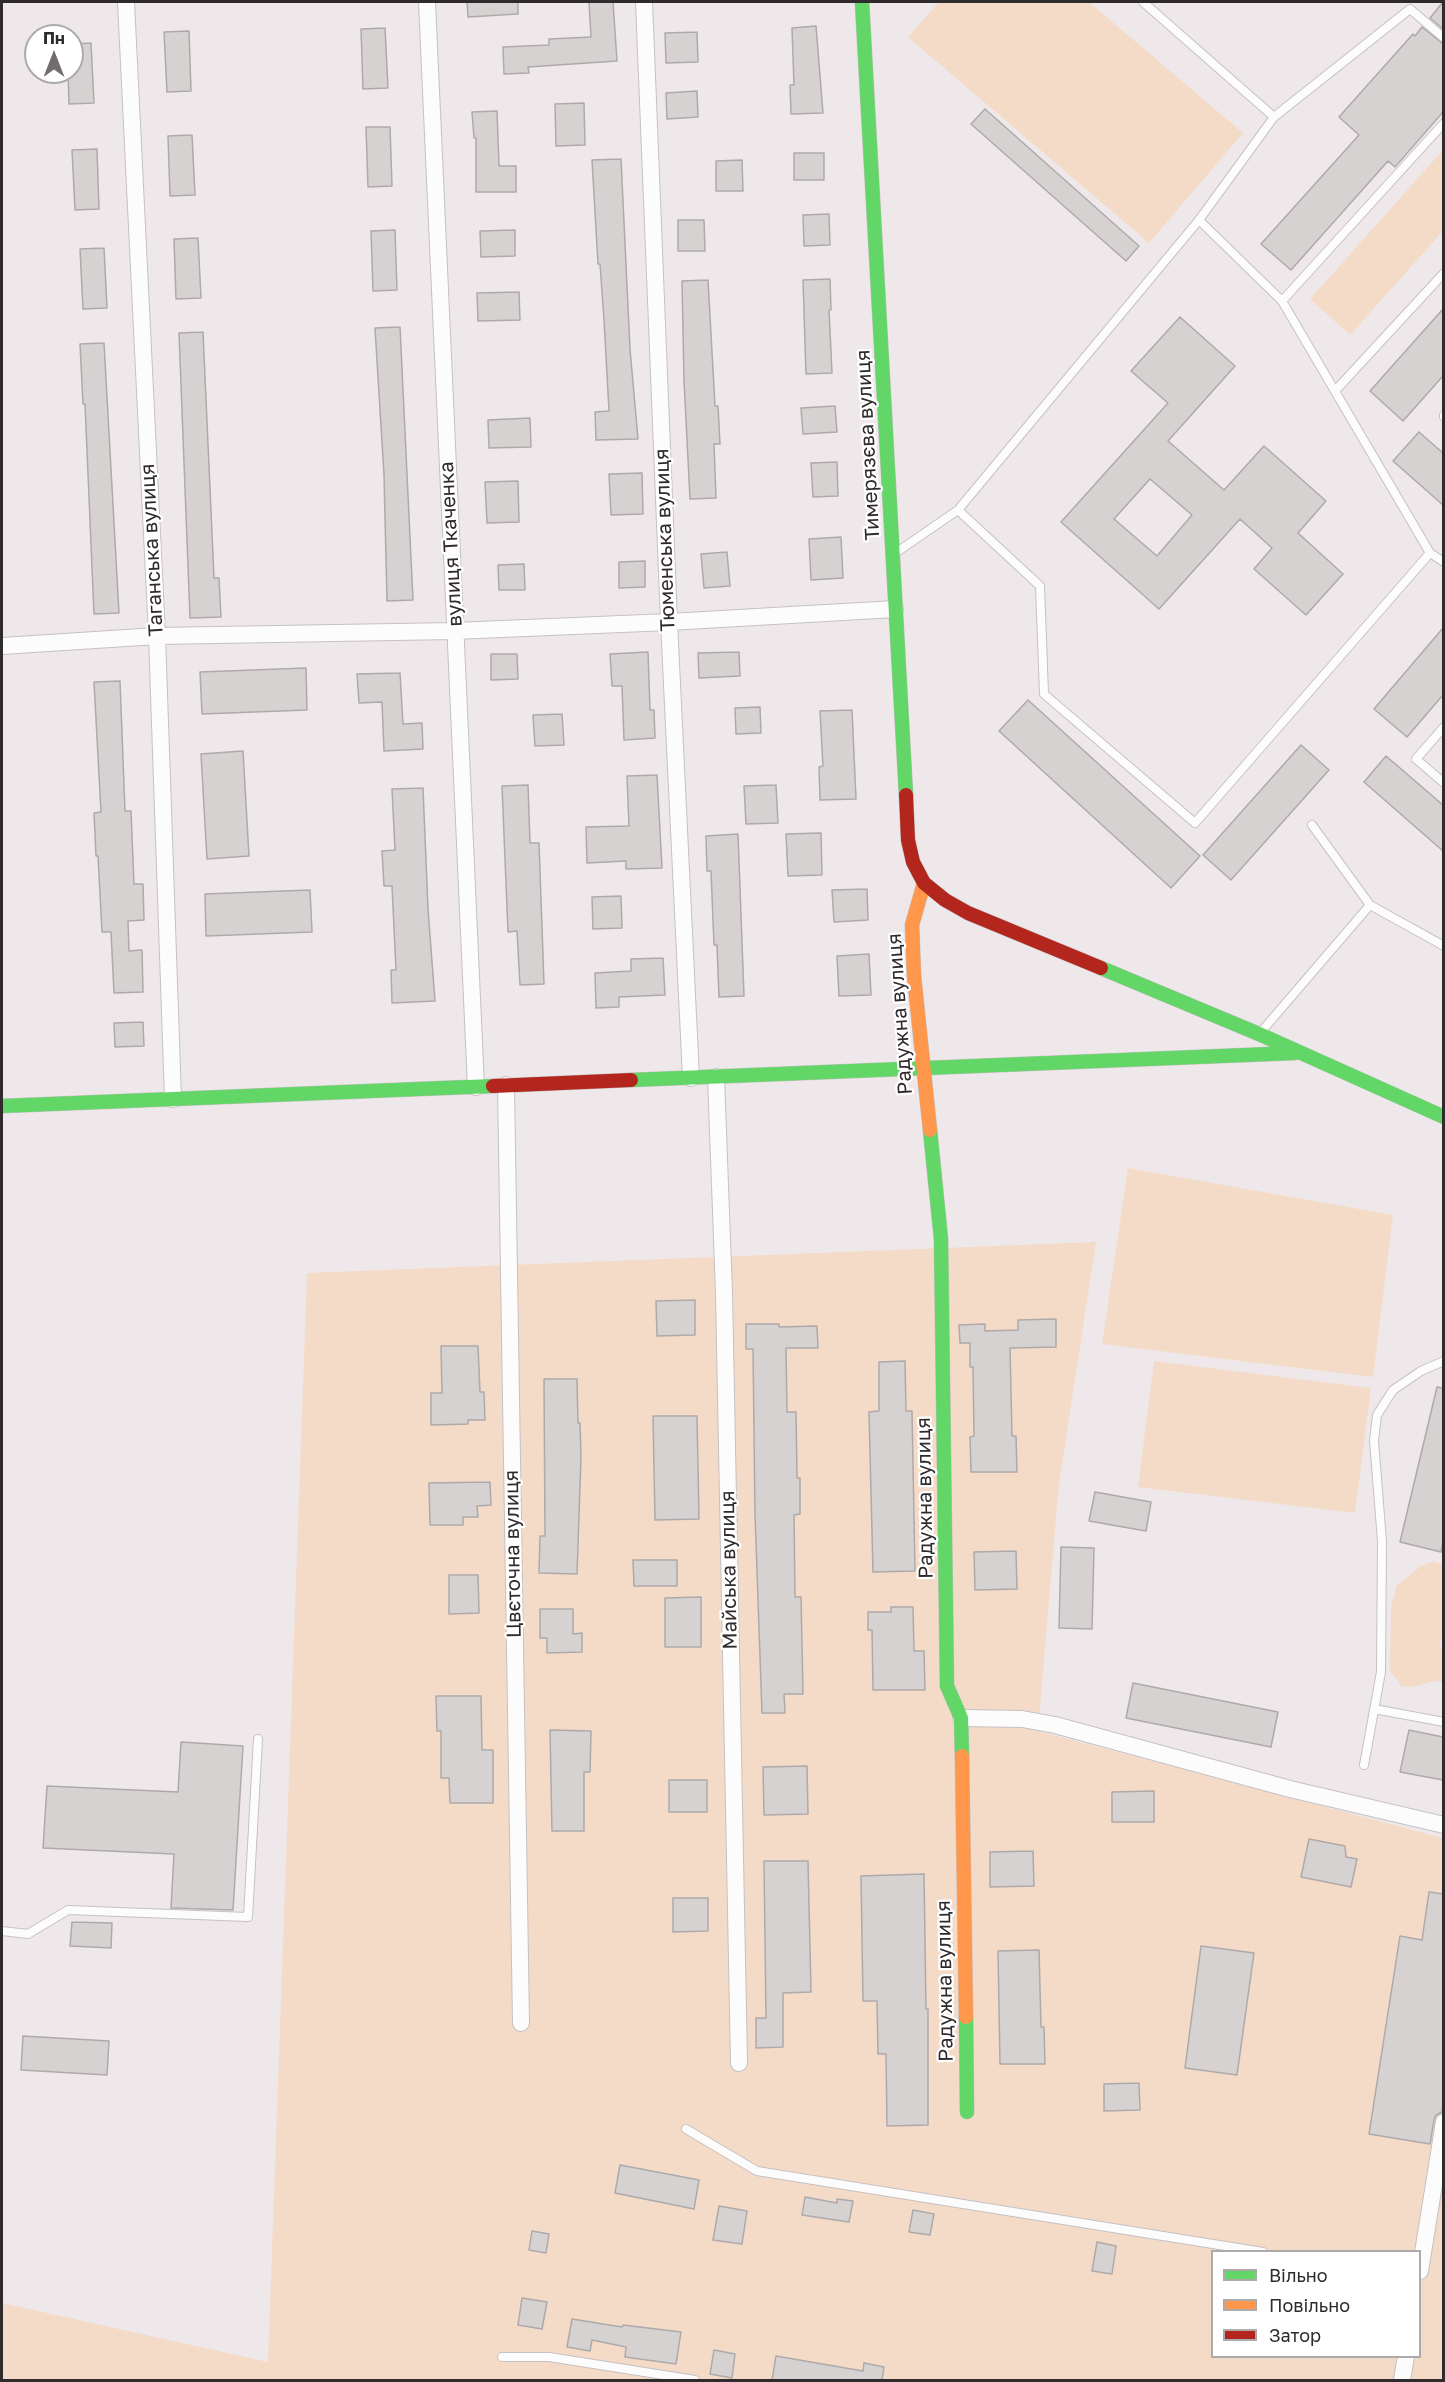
<!DOCTYPE html>
<meta charset="utf-8">
<style>
body{margin:0}
#map{position:relative;width:1445px;height:2382px;overflow:hidden;background:#efe8ea;font-family:"Golos Text",sans-serif}
canvas{display:block}
.frame{position:absolute;inset:0;border:3px solid #2f2a2b;pointer-events:none}
.legend{position:absolute;left:1211px;top:2250px;width:210px;height:108px;box-sizing:border-box;background:#fff;border:2px solid #acaaaa;margin:0;padding:8px 10px;list-style:none;font-size:18px;color:#2f2a2b}
.legend li{display:flex;align-items:center;gap:12px;height:30px}
.legend b{width:30px;border:2px solid #acaaaa}
.north{position:absolute;left:24px;top:24px;width:60px;height:60px;box-sizing:border-box;background:#fff;border:2px solid #acaaaa;border-radius:50%;rotate:0deg;font-size:16px;font-weight:700;line-height:24px;text-align:center;color:#2f2a2b}
.north::after{content:'';display:block;margin:auto;width:21px;height:27px;background:#726c6e;clip-path:polygon(50% 0,100% 100%,50% 72%,0 100%)}
</style>
<div id="map">
<canvas width="1445" height="2382"></canvas>
<div class="frame"></div>
<ul class="legend">
<li><b style="height:8px;background:#63d668"></b>Вільно</li>
<li><b style="height:8px;background:#ff974d"></b>Повільно</li>
<li><b style="height:8px;background:#b3261e"></b>Затор</li>
</ul>
<div class="north">Пн</div>
</div>
<script>
const c = document.querySelector('canvas').getContext('2d');
c.lineJoin = 'round';
function paint(path, color) { c.fillStyle = color; c.fill(path, 'evenodd'); }
const toPath = rows => new Path2D(rows.map(r => 'M' + r).join(''));
function strokePath(path, color, width, dash) { c.strokeStyle = color; c.lineWidth = width; c.lineCap = dash ? 'butt' : 'round'; c.setLineDash(dash || []); c.stroke(path); }
function write(font, color, halo, rows, align = 'center') {
  c.font = font + ' "Golos Text",sans-serif'; c.lineWidth = 4.5; c.setLineDash([]); c.textBaseline = 'middle'; c.strokeStyle = halo; c.fillStyle = color; for (const [text, x, y, turn = 0] of rows) {
    c.save(); c.translate(x, y); c.rotate((+turn || 0) * Math.PI / 180); c.textAlign = isNaN(turn) ? turn : align; if (halo) c.strokeText(text, 0, 0); c.fillText(text, 0, 0); c.restore();
  }
}
paint(toPath([
 [939,2,1089,2,1243,133,1149,243,908,37],
 [1443,150,1443,231,1350,335,1310,299],
 [1128,1168,1393,1215,1373,1377,1102,1344],
 [1096,1242,1059,1484,1038,1731,1443,1838,1443,2380,2,2380,2,2303,268,2362,307,1273],
 [1212,2252,1420,2252,1420,2356,1212,2356],
 [1154,1361,1371,1388,1355,1513,1138,1487],
 [1434,1561,1443,1565,1444,1624,1440,1645,1443,1656,1443,1682,1434,1681,1413,1687,1401,1686,1390,1670,1391,1608,1397,1585,1421,1566]
]), '#f4dbc7');
const building = toPath([
 [467,2,518,2,518,14,468,17,467,2],
 [589,2,613,2,617,61,528,67,529,73,504,74,503,47,549,45,549,39,591,37,589,2],
 [1443,2,1443,29,1430,18,1443,2],
 [816,26,823,113,791,114,790,85,794,85,792,28,816,26],
 [1422,27,1443,44,1443,112,1395,167,1388,161,1291,270,1261,244,1359,135,1339,117,1413,34,1415,36,1422,27],
 [385,28,388,88,363,89,361,29,385,28],
 [189,31,191,91,167,92,164,32,189,31],
 [697,32,698,62,666,63,665,33,697,32],
 [91,43,94,103,69,104,68,72,72,72,72,44,91,43],
 [697,91,698,117,667,119,666,93,697,91],
 [584,103,585,145,556,146,555,104,584,103],
 [985,109,1139,246,1126,261,971,124,985,109],
 [497,111,499,166,516,166,516,192,476,192,476,138,474,138,472,112,497,111],
 [366,127,390,127,392,186,368,187,366,127],
 [192,135,195,195,170,196,168,136,192,135],
 [97,149,99,209,75,210,72,150,97,149],
 [794,153,824,153,824,180,794,180,794,153],
 [621,159,630,349,638,439,596,440,595,412,609,411,604,320,600,264,598,264,592,160,621,159],
 [742,160,743,191,716,191,716,161,742,160],
 [829,214,830,245,804,246,803,215,829,214],
 [678,220,704,220,705,251,678,251,678,220],
 [395,230,397,290,373,291,371,231,395,230],
 [515,230,515,256,481,257,480,231,515,230],
 [198,238,201,298,176,299,174,239,198,238],
 [104,248,107,308,83,309,80,249,104,248],
 [830,279,831,310,829,310,832,373,806,374,803,280,830,279],
 [708,280,715,406,718,406,720,444,714,444,716,498,690,499,684,380,682,281,708,280],
 [519,292,520,320,478,321,477,293,519,292],
 [1443,309,1443,376,1403,421,1370,391,1443,309],
 [1180,317,1235,366,1168,441,1224,490,1264,446,1326,501,1298,533,1343,574,1306,615,1254,569,1272,548,1240,519,1159,609,1061,522,1168,403,1131,371,1180,317],
 [1150,479,1192,515,1157,556,1114,519,1150,479],
 [400,327,413,600,387,601,384,475,375,328,400,327],
 [203,332,214,578,219,578,221,617,190,618,179,333,203,332],
 [104,343,119,613,94,614,85,404,83,404,80,344,104,343],
 [835,406,837,432,803,434,801,408,835,406],
 [530,418,531,447,489,448,488,420,530,418],
 [1419,432,1443,453,1443,505,1393,461,1419,432],
 [837,462,838,496,813,497,811,463,837,462],
 [642,473,643,514,611,515,609,474,642,473],
 [518,481,519,522,487,523,485,482,518,481],
 [841,537,843,578,811,580,809,539,841,537],
 [727,552,730,586,704,588,701,554,727,552],
 [645,561,645,587,619,588,619,562,645,561],
 [524,564,525,590,499,590,498,565,524,564],
 [1443,628,1443,695,1407,737,1374,709,1443,628],
 [648,652,650,710,654,710,655,738,624,740,622,686,612,686,610,654,648,652],
 [739,652,740,676,699,678,698,653,739,652],
 [491,654,517,654,518,679,491,680,491,654],
 [306,668,307,710,202,714,200,672,306,668],
 [400,673,403,724,422,723,423,749,384,751,382,702,359,703,357,674,400,673],
 [120,681,125,811,131,811,134,884,143,884,144,920,128,921,129,951,142,950,143,992,114,993,111,932,102,932,98,856,96,856,94,813,101,812,94,682,120,681],
 [1028,700,1200,856,1171,888,999,731,1028,700],
 [760,707,761,733,736,734,735,708,760,707],
 [852,710,856,799,820,800,819,767,823,766,820,711,852,710],
 [562,714,564,745,535,746,533,715,562,714],
 [1301,745,1329,770,1231,880,1203,855,1301,745],
 [243,751,249,856,207,859,201,754,243,751],
 [1386,756,1443,805,1443,851,1364,782,1386,756],
 [657,775,662,868,626,869,626,861,587,863,586,827,629,826,627,776,657,775],
 [528,785,530,843,539,843,544,984,520,985,517,931,508,932,502,786,528,785],
 [776,785,778,823,746,824,744,786,776,785],
 [423,788,428,909,435,1001,392,1003,391,970,396,970,392,886,384,886,382,851,395,850,392,789,423,788],
 [821,833,822,875,788,876,786,834,821,833],
 [738,834,744,996,719,997,717,945,714,945,711,871,707,871,706,836,738,834],
 [867,889,868,920,834,922,832,890,867,889],
 [310,890,312,932,206,936,205,894,310,890],
 [621,896,622,928,593,929,592,897,621,896],
 [869,954,871,995,839,996,837,956,869,954],
 [663,958,665,995,619,997,619,1007,596,1008,595,973,631,971,631,959,663,958],
 [143,1022,144,1046,115,1047,114,1023,143,1022],
 [695,1300,695,1335,657,1336,656,1301,695,1300],
 [1056,1319,1056,1347,1010,1348,1012,1436,1016,1436,1017,1472,971,1472,970,1437,974,1436,973,1367,970,1367,970,1343,960,1343,959,1325,985,1324,985,1331,1018,1330,1018,1320,1056,1319],
 [746,1324,779,1324,779,1327,817,1326,818,1348,786,1348,787,1412,796,1412,797,1478,800,1478,800,1514,794,1515,795,1597,801,1597,803,1694,784,1694,785,1713,762,1713,755,1515,753,1349,746,1349,746,1324],
 [441,1346,478,1346,480,1392,484,1392,485,1420,468,1420,468,1424,431,1425,431,1393,442,1393,441,1346],
 [905,1361,906,1411,912,1411,915,1571,873,1572,869,1412,879,1411,879,1362,905,1361],
 [544,1379,577,1379,578,1423,580,1423,581,1457,577,1574,539,1573,540,1536,545,1536,544,1379],
 [1437,1387,1443,1388,1443,1542,1441,1552,1400,1542,1437,1387],
 [653,1416,697,1416,699,1519,655,1520,653,1416],
 [490,1482,491,1505,477,1506,478,1517,463,1517,463,1525,430,1525,429,1483,490,1482],
 [1095,1492,1151,1502,1146,1531,1089,1521,1095,1492],
 [1061,1547,1094,1548,1092,1629,1059,1628,1061,1547],
 [1016,1551,1017,1589,975,1590,974,1552,1016,1551],
 [633,1560,677,1560,677,1586,634,1586,633,1560],
 [449,1575,478,1575,479,1613,449,1614,449,1575],
 [701,1597,701,1647,665,1647,665,1598,701,1597],
 [891,1607,913,1607,914,1651,924,1651,925,1690,873,1690,872,1630,868,1630,868,1612,891,1612,891,1607],
 [540,1609,573,1609,573,1634,582,1633,582,1652,547,1653,547,1638,540,1638,540,1609],
 [1133,1683,1278,1712,1271,1747,1126,1718,1133,1683],
 [436,1696,481,1696,482,1750,493,1750,493,1803,450,1803,449,1778,441,1778,441,1731,437,1731,436,1696],
 [550,1730,591,1731,590,1772,584,1772,584,1831,552,1831,550,1730],
 [1409,1730,1443,1737,1443,1780,1400,1772,1409,1730],
 [181,1742,243,1746,233,1910,171,1908,174,1854,43,1848,47,1786,178,1792,181,1742],
 [807,1766,808,1814,764,1815,763,1767,807,1766],
 [669,1780,707,1780,707,1812,669,1812,669,1780],
 [1154,1791,1154,1822,1112,1822,1112,1792,1154,1791],
 [1309,1839,1345,1846,1346,1857,1357,1859,1351,1887,1301,1877,1309,1839],
 [1033,1851,1034,1886,990,1887,990,1852,1033,1851],
 [764,1861,808,1861,811,1992,783,1993,783,2047,756,2048,756,2018,766,2018,764,1861],
 [924,1874,926,2009,928,2009,928,2125,887,2126,886,2054,878,2054,877,2001,863,2001,861,1876,924,1874],
 [1429,1892,1443,1894,1443,2102,1442,2112,1436,2115,1434,2120,1430,2144,1369,2134,1400,1936,1422,1940,1429,1892],
 [673,1898,708,1898,708,1931,673,1932,673,1898],
 [72,1922,112,1923,111,1948,70,1946,72,1922],
 [1201,1946,1254,1953,1237,2075,1185,2068,1201,1946],
 [1039,1950,1041,2027,1044,2027,1045,2064,1000,2064,998,1951,1039,1950],
 [23,2036,109,2041,107,2075,21,2070,23,2036],
 [1139,2083,1140,2110,1104,2111,1104,2084,1139,2083],
 [620,2165,699,2180,694,2209,615,2193,620,2165],
 [805,2197,837,2203,837,2199,853,2201,849,2222,802,2215,805,2197],
 [719,2206,747,2211,742,2244,713,2240,719,2206],
 [913,2210,934,2214,930,2235,909,2232,913,2210],
 [532,2231,549,2234,546,2253,529,2250,532,2231],
 [1097,2242,1116,2246,1112,2274,1092,2271,1097,2242],
 [522,2298,547,2302,542,2329,518,2325,522,2298],
 [572,2319,622,2327,623,2325,681,2332,676,2364,625,2357,626,2347,592,2340,590,2351,567,2347,572,2319],
 [714,2350,735,2354,732,2378,710,2374,714,2350],
 [776,2356,863,2371,864,2363,884,2367,882,2380,772,2380,776,2356]
]);
paint(building, '#d7d2d2');
strokePath(building, '#aea9aa', 1.5);
const lane = toPath([
 [1143,2,1274,117],
 [1444,38,1410,9,1274,117,1199,220,1282,301,1444,123],
 [1335,391,1444,273],
 [1444,415,1444,417],
 [958,510,1199,220],
 [897,552,958,510,1040,586,1044,694,1195,823,1430,553,1282,301],
 [1430,553,1444,562],
 [1444,727,1416,759,1444,783],
 [1370,905,1444,946],
 [1261,1032,1370,905,1312,825],
 [1374,1709,1444,1722],
 [1364,1765,1381,1672,1382,1541,1374,1441,1377,1415,1393,1390,1421,1371,1444,1361],
 [2,1931,28,1934,68,1910,248,1917,258,1739],
 [686,2129,757,2171,1263,2252],
 [502,2357,549,2357,695,2380]
]);
const street = toPath([
 [126,2,157,636,173,1099],
 [427,2,476,1087],
 [644,2,669,622,691,1078],
 [2,646,157,636,454,631,669,622,895,609],
 [716,1077,724,1293,739,2063],
 [506,1085,521,2023],
 [961,1718,1022,1719,1055,1725,1290,1789,1444,1825],
 [1420,2271,1444,2122],
 [1402,2380,1406,2356]
]);
const fast = toPath([
 [862,2,906,795],
 [1101,968,1259,1034,1444,1117],
 [631,1080,1295,1053],
 [2,1106,493,1086],
 [930,1130,941,1239,947,1686,961,1718,962,1756],
 [966,2017,967,2112]
]);
const slow = toPath([
 [924,883,912,925,914,976,930,1130],
 [962,1756,966,2017]
]);
const jam = toPath([
 [906,795,908,840,913,862,924,883,945,900,968,913,1101,968],
 [493,1086,631,1080]
]);
strokePath(lane, '#c6c1c2', 10);
strokePath(street, '#c6c1c2', 18);
strokePath(fast, '#c6c1c2', 15);
strokePath(slow, '#c6c1c2', 15);
strokePath(jam, '#c6c1c2', 15);
strokePath(lane, '#fdfcfc', 8);
strokePath(street, '#fdfcfc', 16);
strokePath(fast, '#63d668', 14);
strokePath(slow, '#ff974d', 14);
strokePath(jam, '#b3261e', 14);
write('20px', '#2f2a2b', '#fff', [
 ["Тимерязєва вулиця",868,445,-93],
 ["Тюменська вулиця",665,540,-92],
 ["вулиця Ткаченка",451,544,-93],
 ["Таганська вулиця",152,550,-93],
 ["Радужна вулиця",900,1014,-94],
 ["Радужна вулиця",925,1498,-91],
 ["Цвєточна вулиця",513,1554,-91],
 ["Майська вулиця",729,1570,-91],
 ["Радужна вулиця",945,1981,-91]
]);
</script>
